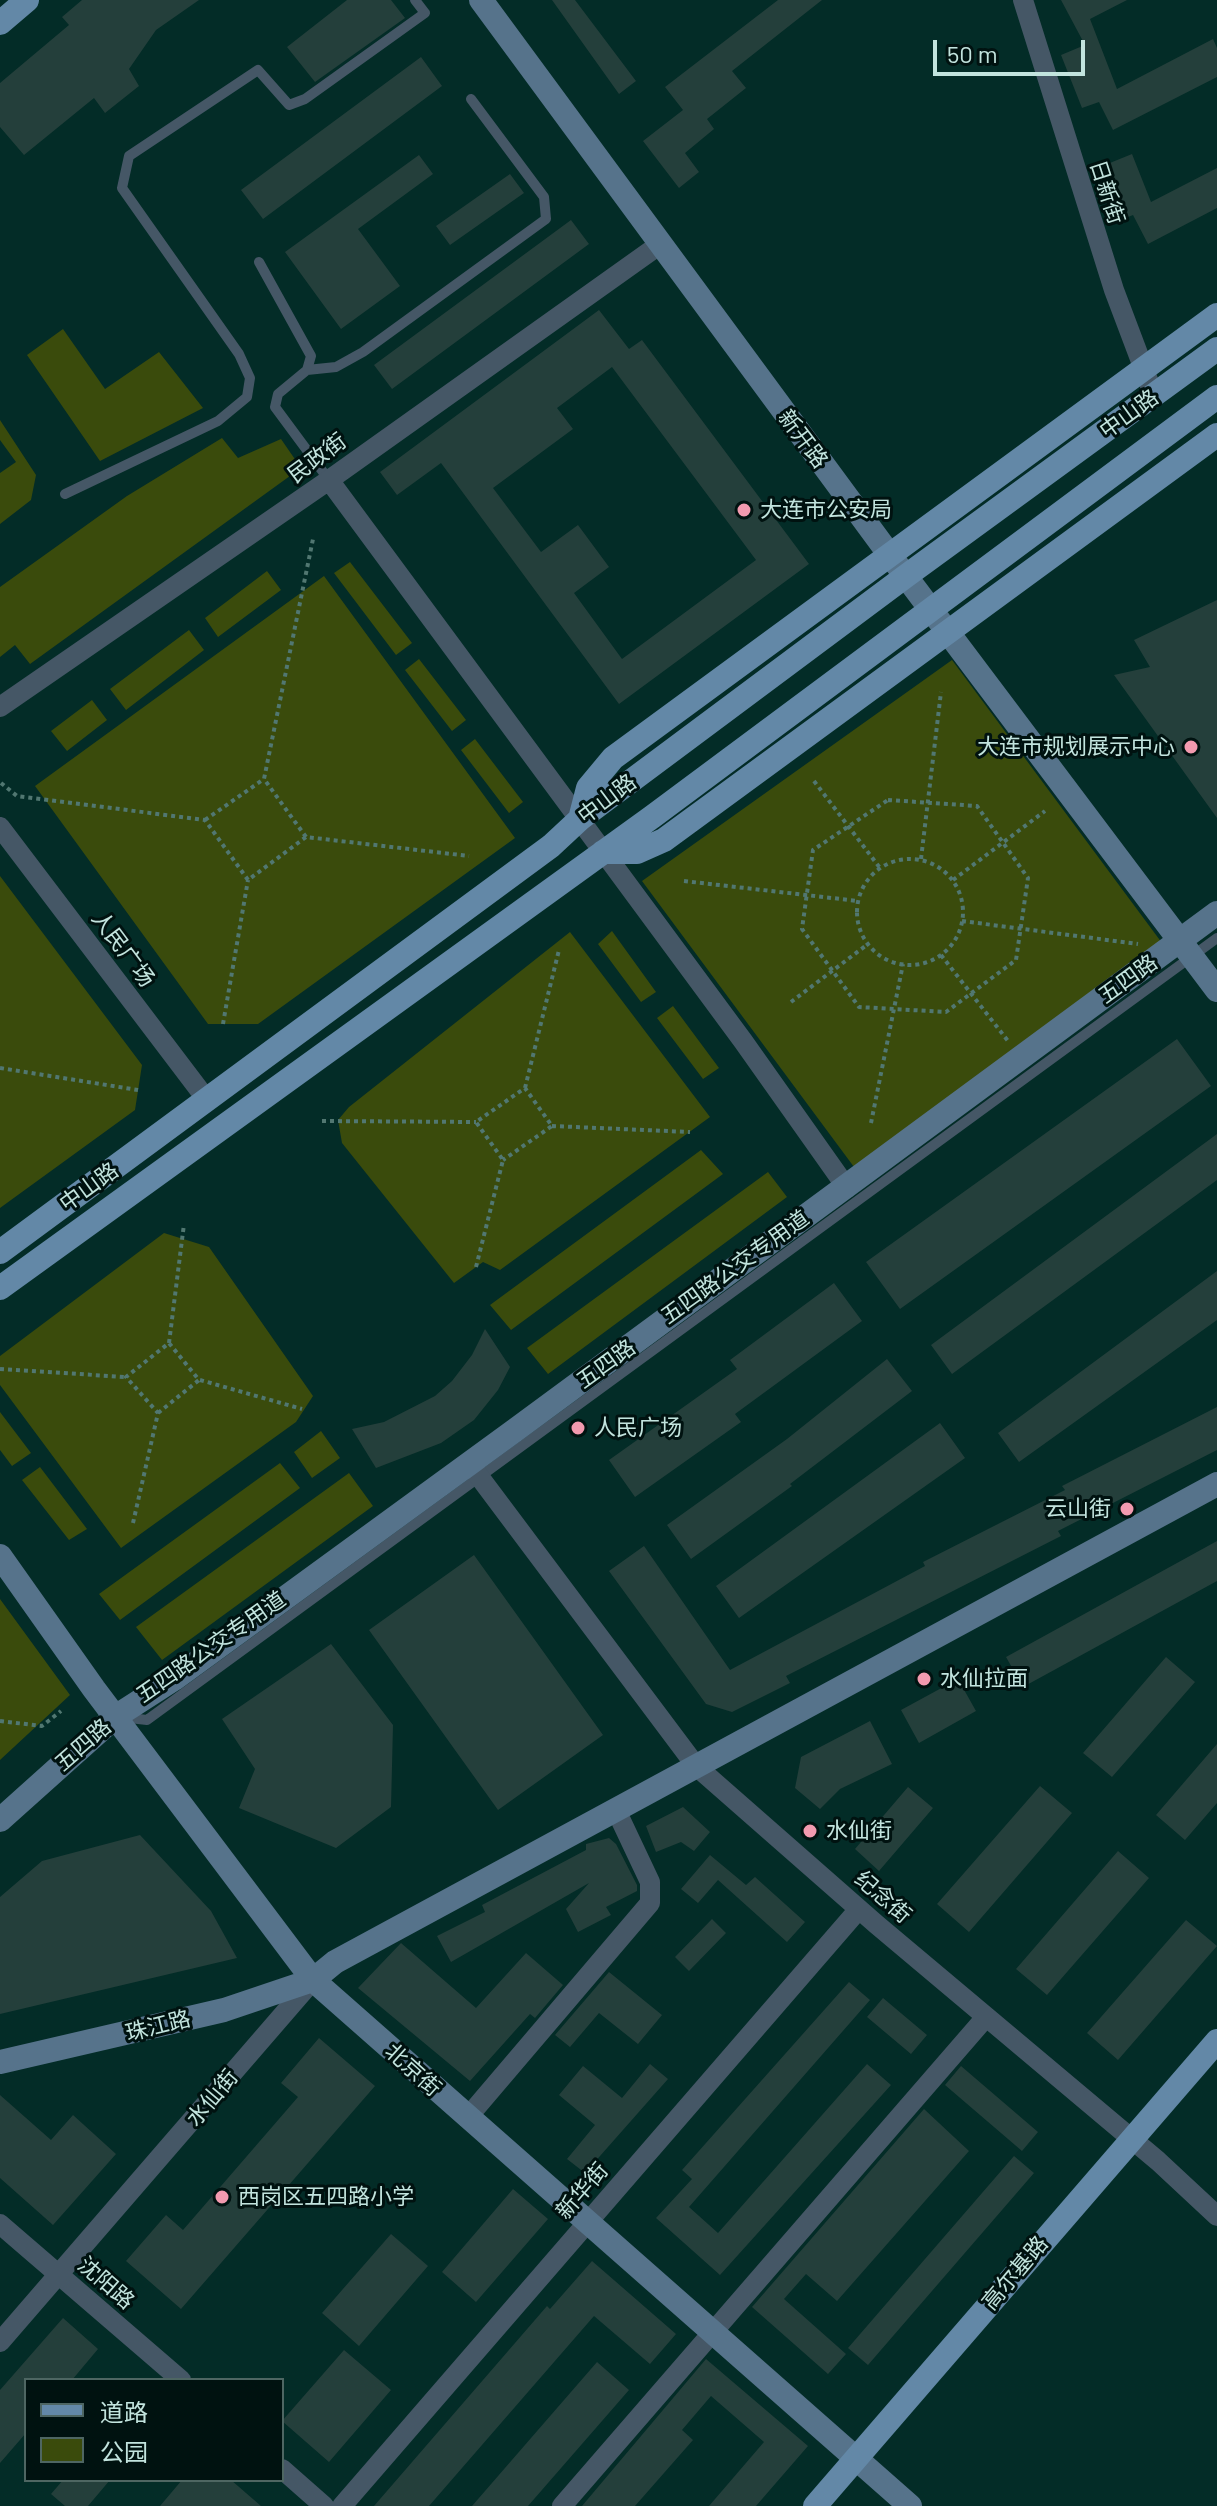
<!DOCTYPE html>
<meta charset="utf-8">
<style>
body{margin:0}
#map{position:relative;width:1217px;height:2506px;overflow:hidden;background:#032c27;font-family:Barlow,"Noto Sans SC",sans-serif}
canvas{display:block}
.legend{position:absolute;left:24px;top:2378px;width:260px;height:104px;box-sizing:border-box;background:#001210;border:2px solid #4e6662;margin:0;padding:10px 14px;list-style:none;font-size:24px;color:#c2e4de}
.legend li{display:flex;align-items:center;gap:16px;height:40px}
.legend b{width:40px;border:2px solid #4e6662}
.scale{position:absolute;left:933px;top:40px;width:152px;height:36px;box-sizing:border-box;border:4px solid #c2e4de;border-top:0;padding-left:10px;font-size:24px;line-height:28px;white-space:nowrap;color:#c2e4de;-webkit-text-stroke:6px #001210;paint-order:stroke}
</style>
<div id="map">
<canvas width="1217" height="2506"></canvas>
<ul class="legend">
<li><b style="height:10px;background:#6388a7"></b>道路</li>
<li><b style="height:22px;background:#3a4b0c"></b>公园</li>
</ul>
<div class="scale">50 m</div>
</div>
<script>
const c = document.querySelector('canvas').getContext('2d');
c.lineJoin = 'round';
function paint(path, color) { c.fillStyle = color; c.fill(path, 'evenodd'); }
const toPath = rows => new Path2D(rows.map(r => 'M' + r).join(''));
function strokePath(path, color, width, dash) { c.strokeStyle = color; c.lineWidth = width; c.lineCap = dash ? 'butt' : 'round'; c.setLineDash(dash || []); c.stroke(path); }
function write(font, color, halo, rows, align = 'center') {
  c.font = font + ' Barlow,"Noto Sans SC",sans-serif'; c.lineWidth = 6; c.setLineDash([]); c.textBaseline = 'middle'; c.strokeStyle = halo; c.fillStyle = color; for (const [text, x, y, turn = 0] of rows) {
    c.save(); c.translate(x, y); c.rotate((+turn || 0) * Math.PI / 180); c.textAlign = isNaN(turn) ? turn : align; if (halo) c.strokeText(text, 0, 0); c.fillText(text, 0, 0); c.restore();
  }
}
paint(toPath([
 [63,329,105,389,159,352,203,408,100,461,27,355],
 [0,420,36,475,31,500,0,524,0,473,16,462,0,440],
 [222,438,238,458,281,439,301,468,30,664,15,645,0,657,0,587,127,496],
 [350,562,412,643,396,655,334,573],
 [267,571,281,590,218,637,205,618],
 [324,576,515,838,258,1024,208,1024,35,786],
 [189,630,204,650,126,710,110,689],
 [419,659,466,720,452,731,405,670],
 [952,660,1162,943,854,1167,642,881],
 [92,700,107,720,67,751,51,731],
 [475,739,523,802,509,813,461,750],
 [0,876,142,1065,135,1110,0,1208],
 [612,931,656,992,641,1002,598,944],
 [570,932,710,1117,500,1270,483,1262,454,1283,342,1143,338,1120,349,1107],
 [673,1006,719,1068,703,1079,657,1018],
 [701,1150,723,1174,511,1330,490,1305],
 [768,1172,787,1197,548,1374,527,1348],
 [164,1233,209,1247,313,1396,296,1422,121,1548,0,1385,0,1356],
 [0,1412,31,1453,12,1466,0,1450],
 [321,1431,340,1458,312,1478,294,1452],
 [280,1463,300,1488,120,1620,99,1594],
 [40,1467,87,1529,69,1540,22,1480],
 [349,1473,373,1506,162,1660,136,1627],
 [0,1599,70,1695,0,1760]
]), '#3a4b0c');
paint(toPath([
 [82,0,199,0,156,30,129,69,139,86,105,113,94,98,24,155,0,127,0,83,69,25,62,17],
 [347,0,391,0,405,18,315,82,287,47],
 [552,0,575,0,636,81,619,94],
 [778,0,822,0,732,71,746,88,707,119,714,129,685,153,699,172,679,188,643,141,683,110,665,87],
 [1061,0,1127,0,1090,19,1117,89,1213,39,1217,48,1217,77,1113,130,1099,102,1082,108,1061,55,1085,45],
 [421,57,442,86,263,219,241,190],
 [1132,154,1151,202,1217,168,1217,208,1148,244,1133,215,1116,222,1095,169],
 [419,155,433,174,358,229,400,286,341,329,285,252],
 [510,174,524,193,450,245,436,226],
 [571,220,589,244,392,389,374,365],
 [599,310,629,349,642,340,809,564,619,704,441,463,397,495,380,472],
 [612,367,756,560,622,659,574,593,609,567,578,525,541,552,493,488,573,429,557,408],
 [1217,600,1217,818,1114,675,1150,667,1134,640],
 [1177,1039,1211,1086,900,1309,866,1262],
 [1217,1134,1217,1180,952,1374,931,1345],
 [1217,1271,1217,1320,1019,1462,998,1433],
 [834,1283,862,1321,735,1414,741,1422,635,1497,609,1460,737,1369,730,1360],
 [485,1329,510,1367,498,1390,474,1420,441,1443,376,1468,352,1429,384,1422,435,1396,452,1381,472,1355],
 [887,1359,912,1391,790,1484,792,1486,691,1559,667,1525,787,1439],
 [1217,1407,1217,1450,1058,1531,1061,1536,786,1676,790,1683,732,1712,706,1704,609,1571,644,1546,730,1670,925,1566,923,1562,1065,1490,1062,1486],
 [940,1423,965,1458,739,1618,716,1586],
 [1217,1541,1217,1581,1023,1687,1006,1657],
 [474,1555,603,1735,498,1810,369,1630],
 [331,1644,393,1725,391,1807,336,1848,239,1808,255,1769,222,1719],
 [1166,1657,1195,1682,1112,1777,1083,1753],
 [958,1679,976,1711,919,1743,901,1710],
 [870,1721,892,1764,840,1789,820,1809,795,1788,801,1757],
 [1217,1744,1217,1803,1185,1840,1156,1815],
 [1040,1786,1072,1813,969,1932,937,1904],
 [908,1787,933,1808,879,1871,855,1849],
 [683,1807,710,1832,694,1851,681,1842,656,1852,646,1826],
 [140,1835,211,1911,237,1958,0,2014,0,1897,42,1861],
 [609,1838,616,1844,637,1885,637,1891,606,1907,611,1915,578,1932,566,1909,589,1883,451,1962,437,1936,485,1912,482,1905,586,1850,586,1844],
 [1118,1851,1149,1878,1047,1995,1016,1969],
 [710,1855,746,1885,755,1877,805,1922,787,1942,718,1880,698,1903,681,1889],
 [712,1919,726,1933,689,1971,675,1957],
 [1186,1920,1217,1946,1118,2060,1087,2033],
 [401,1943,476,2008,526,1953,563,1985,535,2018,530,2014,470,2081,358,1988],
 [609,1972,662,2015,638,2044,599,2013,570,2047,555,2035],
 [849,1982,870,2000,689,2207,718,2233,867,2064,891,2085,720,2275,656,2218,692,2179,682,2170],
 [883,1998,927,2035,911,2054,867,2017],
 [319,2038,375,2086,181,2309,126,2261,166,2215,183,2230,298,2097,281,2083],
 [650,2064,668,2079,585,2173,567,2159,595,2125,559,2095,583,2066,622,2098],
 [961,2066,1038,2132,1022,2151,945,2085],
 [0,2095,51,2140,73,2115,116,2154,53,2225,0,2178],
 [924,2109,969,2151,837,2301,806,2274,784,2299,846,2354,828,2374,752,2307],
 [1014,2156,1034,2173,868,2365,848,2348],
 [513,2189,548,2219,476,2302,442,2272],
 [391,2234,428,2266,359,2346,322,2313],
 [592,2261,676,2334,650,2364,594,2316,429,2506,374,2506,547,2306,550,2309],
 [63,2318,98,2349,72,2380,26,2380,26,2433,0,2463,0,2390],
 [344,2350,391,2390,329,2462,282,2421],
 [706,2359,808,2446,756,2506,709,2506,764,2442,711,2396,682,2430,693,2440,635,2506,582,2506],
 [597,2362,629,2390,528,2506,472,2506],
 [63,2480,110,2480,88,2506,65,2506,51,2494],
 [182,2480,231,2480,261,2506,160,2506]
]), '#243f3b');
strokePath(toPath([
 [814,781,880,868],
 [1,783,17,796,205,820,248,880,306,837,469,856],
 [888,800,977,806,1028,878,1016,960,946,1012,859,1007,802,929,813,850,888,800],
 [205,820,264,779],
 [306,837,264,779,313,539],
 [921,859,941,692],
 '857 912a53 53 0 1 1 106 0a53 53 0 1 1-106 0Z',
 [953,880,1045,811],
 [684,881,858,901],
 [962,921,1138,944],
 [941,955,1008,1041],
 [791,1002,868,944],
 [223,1024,248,880],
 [0,1068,138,1090],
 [525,1088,559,950],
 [322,1121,476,1122],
 [871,1123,903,964],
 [552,1126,690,1132],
 [476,1267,503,1160,476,1122,525,1088,552,1126,503,1160],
 [169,1343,184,1224],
 [0,1369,125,1377],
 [200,1380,302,1409],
 [133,1523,158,1413,126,1377,169,1343,199,1380,158,1413],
 [0,1721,42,1726,61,1711]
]), '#517771', 4, [4, 4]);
strokePath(toPath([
 [259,262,311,356,307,370,278,394,275,407,329,480],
 [307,370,336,367,363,352,546,219,544,197,471,99],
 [65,494,218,421,247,397,250,378,239,354,122,188,129,156,258,70,289,105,305,99,425,13,415,0],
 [121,1717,147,1720,1217,938]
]), '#455766', 10);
strokePath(toPath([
 [1023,0,1114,290,1154,396],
 [329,480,743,1041,847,1188],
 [0,707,329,480,659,245],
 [0,827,207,1100],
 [469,1463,696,1766,876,1924,1158,2161,1217,2216],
 [467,2118,650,1903,650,1882,616,1810],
 [0,2224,181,2380],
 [0,2342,313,1980],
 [282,2469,324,2506],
 [342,2506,859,1909],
 [562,2506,986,2017]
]), '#455766', 20);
strokePath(toPath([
 [481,0,889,554,1217,990],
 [0,1556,94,1689,313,1980,910,2506],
 [0,1820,115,1717,174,1679,514,1431,1217,913],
 [0,2062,224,2010,313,1980,335,1962,1217,1484]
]), '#56738b', 24);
strokePath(toPath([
 [0,23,27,0],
 [580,819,588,788,613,758,1217,315],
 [603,852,637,852,664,840,1217,435],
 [0,1252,551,846,580,819,906,576,1217,349],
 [0,1288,652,817,1217,397],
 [815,2506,1217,2041]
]), '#6388a7', 24);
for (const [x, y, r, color] of [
 [744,510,8,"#f29aaf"],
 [1191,747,8,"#f29aaf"],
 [578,1428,8,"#f29aaf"],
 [1127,1509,8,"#f29aaf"],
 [924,1679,8,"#f29aaf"],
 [810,1831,8,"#f29aaf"],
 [222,2197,8,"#f29aaf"]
]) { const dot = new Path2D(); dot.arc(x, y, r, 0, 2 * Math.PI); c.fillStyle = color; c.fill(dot); strokePath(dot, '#001210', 3); }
write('22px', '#c2e4de', '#001210', [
 ["日新街",1107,192,72],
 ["中山路",1129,414,-36],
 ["新开路",803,439,53],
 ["民政街",317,458,-37],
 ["中山路",607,799,-37],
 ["人民广场",123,949,53],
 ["五四路",1128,979,-36],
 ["中山路",89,1187,-36],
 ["五四路公交专用道",735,1267,-36],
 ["五四路",606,1364,-36],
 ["五四路公交专用道",211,1647,-35],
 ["五四路",83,1745,-41],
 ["纪念街",883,1897,41],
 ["珠江路",158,2026,-14],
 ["北京街",413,2070,42],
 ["水仙街",212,2098,-50],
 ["新华街",582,2191,-49],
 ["高尔基路",1015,2273,-50],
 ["沈阳路",106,2283,41]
]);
write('22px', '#c2e4de', '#001210', [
 ["大连市公安局",760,510],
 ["大连市规划展示中心",1175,747,"right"],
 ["人民广场",594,1428],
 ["云山街",1111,1509,"right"],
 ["水仙拉面",940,1679],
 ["水仙街",826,1831],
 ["西岗区五四路小学",238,2197]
], 'left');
</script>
